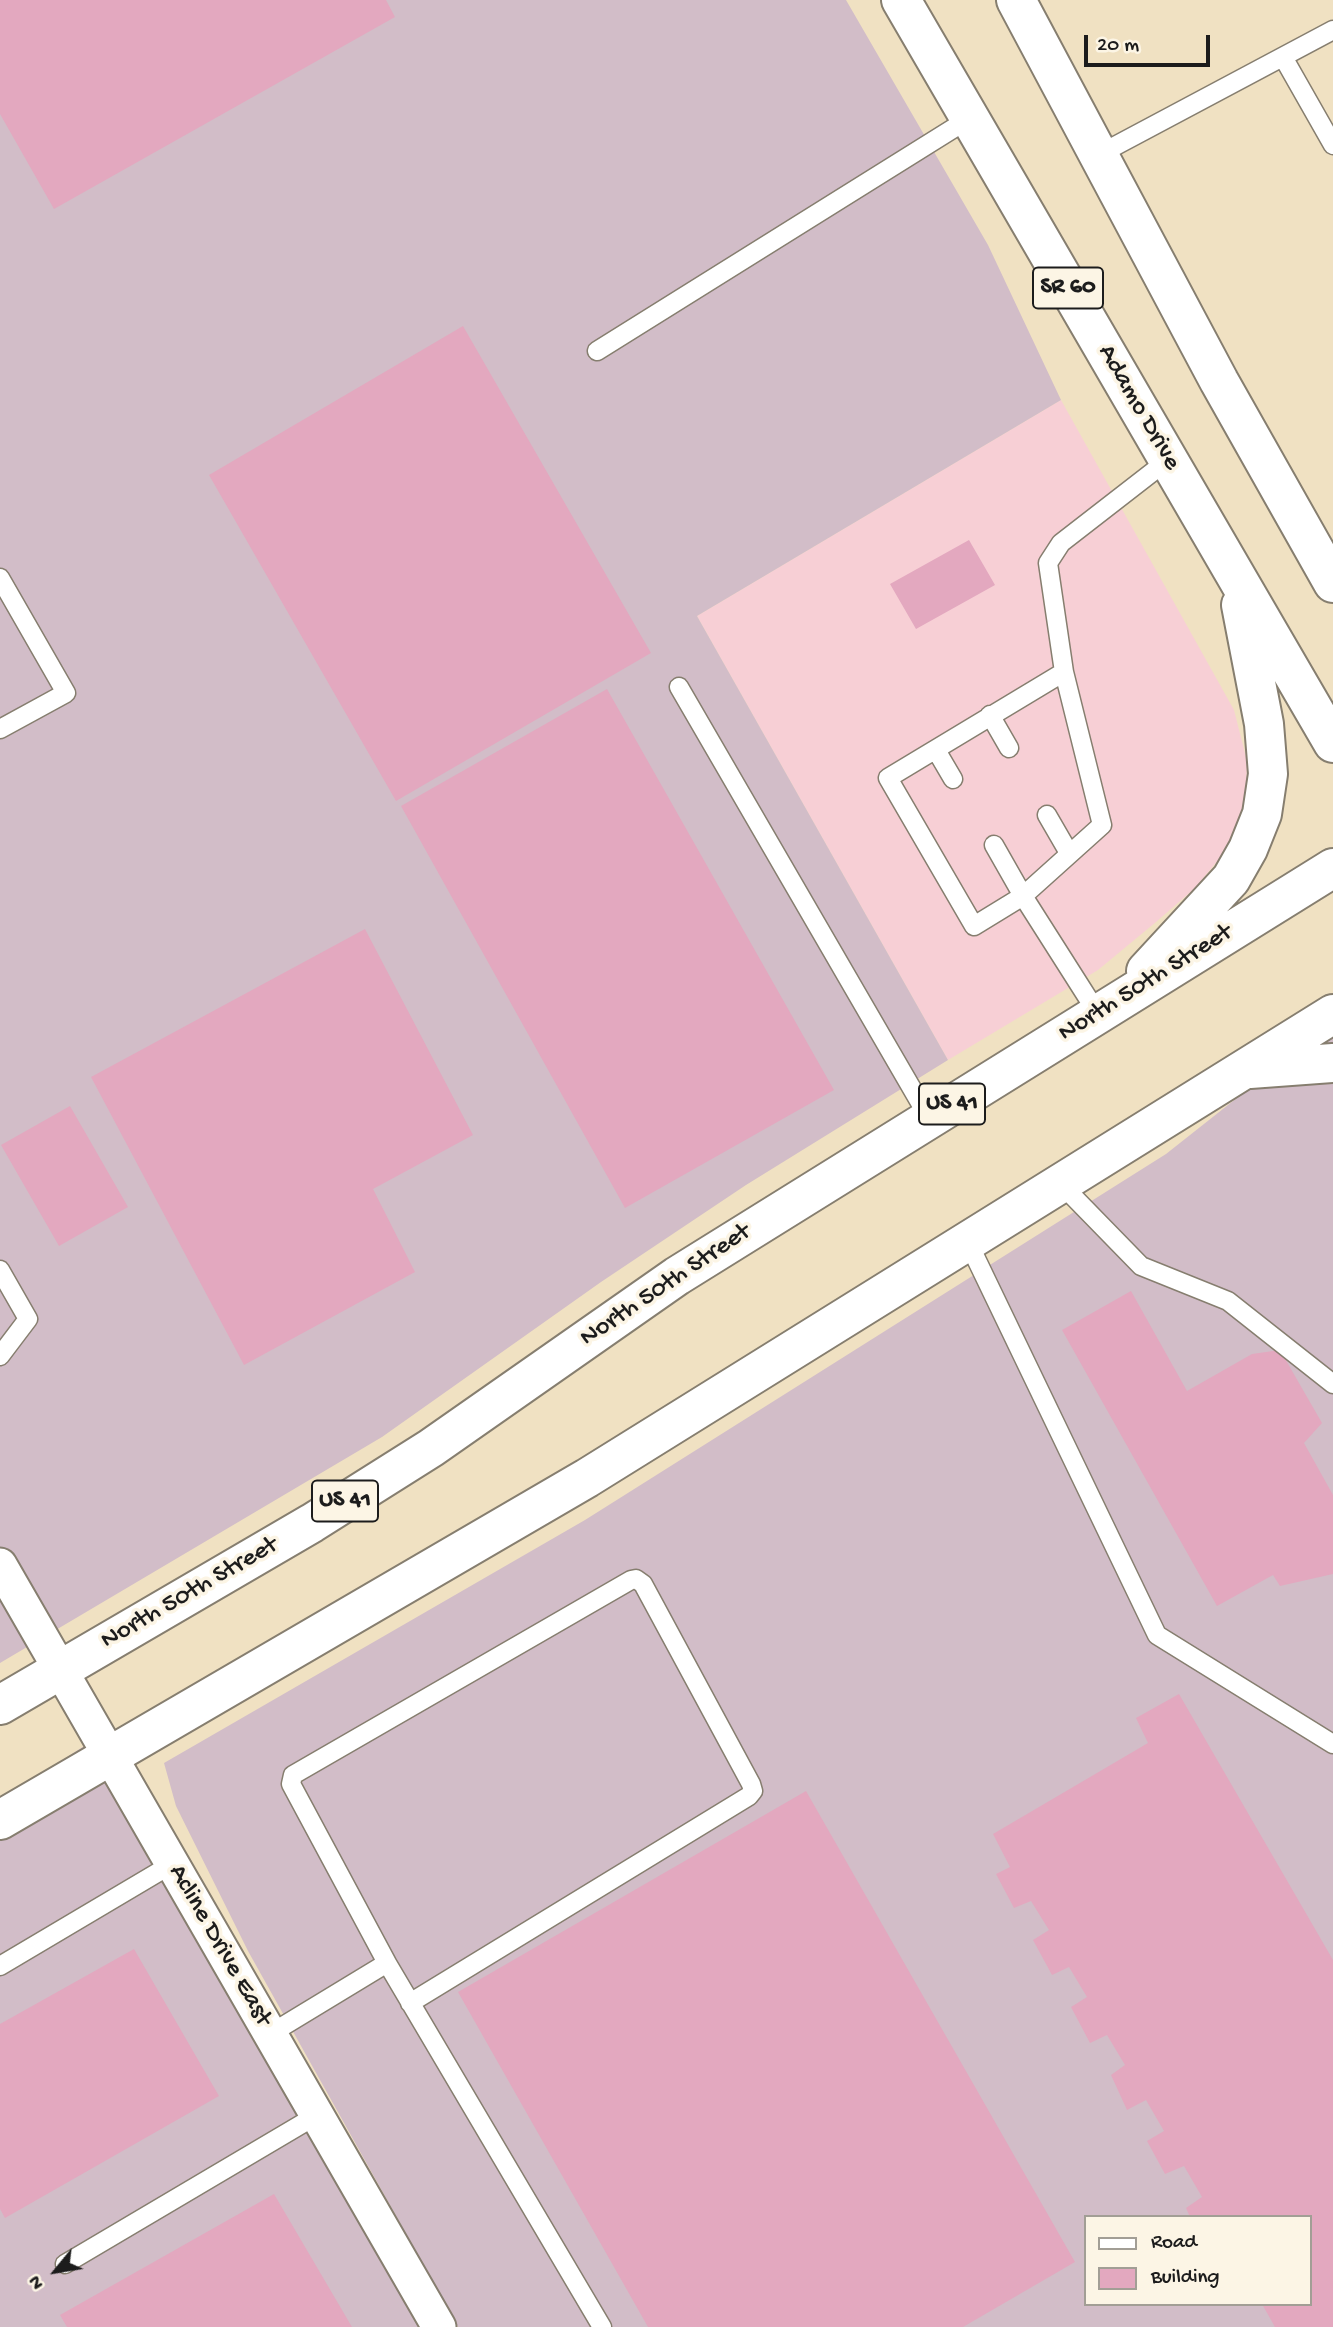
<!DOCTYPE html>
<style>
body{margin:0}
#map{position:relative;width:1333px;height:2327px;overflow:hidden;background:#f0e1c2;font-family:"Gochi Hand",sans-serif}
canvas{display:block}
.legend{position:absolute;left:1084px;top:2215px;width:228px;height:91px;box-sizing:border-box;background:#fcf5e5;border:2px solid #a29e95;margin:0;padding:9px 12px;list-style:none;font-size:21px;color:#1c1c1c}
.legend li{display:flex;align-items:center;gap:14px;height:35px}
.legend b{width:35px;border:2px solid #a29e95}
.north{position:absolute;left:21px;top:2236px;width:70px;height:70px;-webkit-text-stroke:5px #fcf5e5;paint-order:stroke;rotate:240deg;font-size:19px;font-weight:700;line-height:28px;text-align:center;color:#1c1c1c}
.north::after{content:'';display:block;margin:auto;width:24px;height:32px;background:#1c1c1c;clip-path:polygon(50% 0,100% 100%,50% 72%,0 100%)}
.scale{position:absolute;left:1084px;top:35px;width:126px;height:32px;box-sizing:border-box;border:4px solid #1c1c1c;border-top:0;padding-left:9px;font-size:21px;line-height:24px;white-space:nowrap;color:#1c1c1c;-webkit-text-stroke:5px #fcf5e5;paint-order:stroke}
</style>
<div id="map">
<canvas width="1333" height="2327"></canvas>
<ul class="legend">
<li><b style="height:9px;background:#fff"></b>Road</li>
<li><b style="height:19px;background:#e3a8bf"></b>Building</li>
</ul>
<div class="north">N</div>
<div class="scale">20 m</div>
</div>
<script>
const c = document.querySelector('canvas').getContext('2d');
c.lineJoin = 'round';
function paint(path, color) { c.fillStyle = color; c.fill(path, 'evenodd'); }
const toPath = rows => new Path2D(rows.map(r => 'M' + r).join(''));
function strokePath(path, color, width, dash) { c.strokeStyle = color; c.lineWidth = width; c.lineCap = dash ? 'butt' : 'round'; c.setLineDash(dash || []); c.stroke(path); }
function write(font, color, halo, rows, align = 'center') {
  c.font = font + ' "Gochi Hand",sans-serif'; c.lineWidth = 7; c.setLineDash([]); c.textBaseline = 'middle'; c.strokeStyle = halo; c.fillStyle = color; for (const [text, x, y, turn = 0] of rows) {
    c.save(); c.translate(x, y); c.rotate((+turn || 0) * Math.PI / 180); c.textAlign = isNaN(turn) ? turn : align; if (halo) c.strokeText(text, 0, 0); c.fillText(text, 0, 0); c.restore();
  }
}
paint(toPath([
 [1061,400,1234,710,1247,761,1246,801,1235,832,1219,859,1195,888,1156,922,1098,970,948,1060,697,616]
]), '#f7cfd5');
paint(toPath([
 [0,0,846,0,988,245,1061,400,697,616,948,1060,746,1185,601,1282,382,1437,0,1663],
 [1333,1022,1333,2327,458,2327,248,1951,176,1806,164,1763,585,1520,1166,1154],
 [1086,2217,1310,2217,1310,2304,1086,2304],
 [103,1734,436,2327,0,2327,0,1800]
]), '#d2bdc8');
paint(toPath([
 [0,0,386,0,395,17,54,209,0,114],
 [463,326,651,653,396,801,209,475],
 [969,540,995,585,916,629,890,584],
 [607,689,834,1090,625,1208,401,806],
 [365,929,473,1135,373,1189,415,1272,244,1365,91,1077],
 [70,1106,128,1207,59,1246,1,1145],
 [1131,1291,1187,1391,1252,1354,1280,1350,1322,1423,1304,1443,1333,1495,1333,1574,1280,1586,1273,1575,1217,1606,1062,1330],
 [1179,1694,1333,1960,1333,2327,1275,2327,1262,2304,1310,2304,1310,2217,1190,2217,1186,2208,1202,2197,1184,2166,1165,2174,1147,2141,1164,2131,1146,2100,1127,2110,1111,2075,1125,2065,1107,2035,1090,2043,1071,2007,1087,1997,1069,1967,1052,1975,1033,1940,1049,1930,1031,1901,1014,1908,996,1874,1010,1867,993,1834,1148,1743,1136,1718],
 [806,1791,1075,2262,963,2327,648,2327,458,1992],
 [134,1949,219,2096,5,2218,0,2209,0,2024],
 [274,2194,352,2327,67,2327,60,2315]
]), '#e3a8bf');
const service = toPath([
 [1283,57,1333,145],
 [1100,154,1333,30],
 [597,351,970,118],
 [0,578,66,693,0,729],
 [679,687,929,1118],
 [990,715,1009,748],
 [936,750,953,779],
 [1047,815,1069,853],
 [994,845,1023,896,974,926,888,778,1064,672],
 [1098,1014,1023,896,1102,825,1064,672,1048,563,1061,543,1168,460],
 [1061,1184,1141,1266,1228,1301,1333,1384],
 [968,1242,1157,1635,1333,1744],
 [0,1270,28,1319,0,1356],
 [387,1963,291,1784,293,1775,631,1580,636,1579,643,1584,751,1784,753,1791,749,1796,410,2003],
 [0,1966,172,1864],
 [270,2034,387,1963,602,2327],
 [65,2264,317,2115]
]);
const minor = toPath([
 [0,1565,439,2327]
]);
const primary = toPath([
 [901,0,1333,743],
 [1016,0,1219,381,1333,583],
 [1146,971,1231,879,1248,849,1262,814,1268,774,1264,724,1241,605],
 [1250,1069,1333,1063],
 [0,1705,312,1523,431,1448,677,1276,1333,868],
 [0,1820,587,1478,1333,1014]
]);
strokePath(service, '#867e6f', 21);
strokePath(minor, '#867e6f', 37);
strokePath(primary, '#867e6f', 42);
strokePath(service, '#fff', 18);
strokePath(minor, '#fff', 33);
strokePath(primary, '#fff', 38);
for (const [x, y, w] of [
 [1068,288,70],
 [952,1104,66],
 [345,1501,66]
]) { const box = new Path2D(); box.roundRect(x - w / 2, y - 20.5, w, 41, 5); c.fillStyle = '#fcf5e5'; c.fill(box); strokePath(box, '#1c1c1c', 2); }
write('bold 24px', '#1c1c1c', null, [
 ["SR 60",1068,288],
 ["US 41",952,1104],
 ["US 41",345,1501]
]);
write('26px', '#1c1c1c', '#fcf5e5', [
 ["Adamo Drive",1138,408,60],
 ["North 50th Street",1146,984,-32],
 ["North 50th Street",666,1286,-34],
 ["North 50th Street",190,1594,-30],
 ["Acline Drive East",219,1946,60]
]);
</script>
